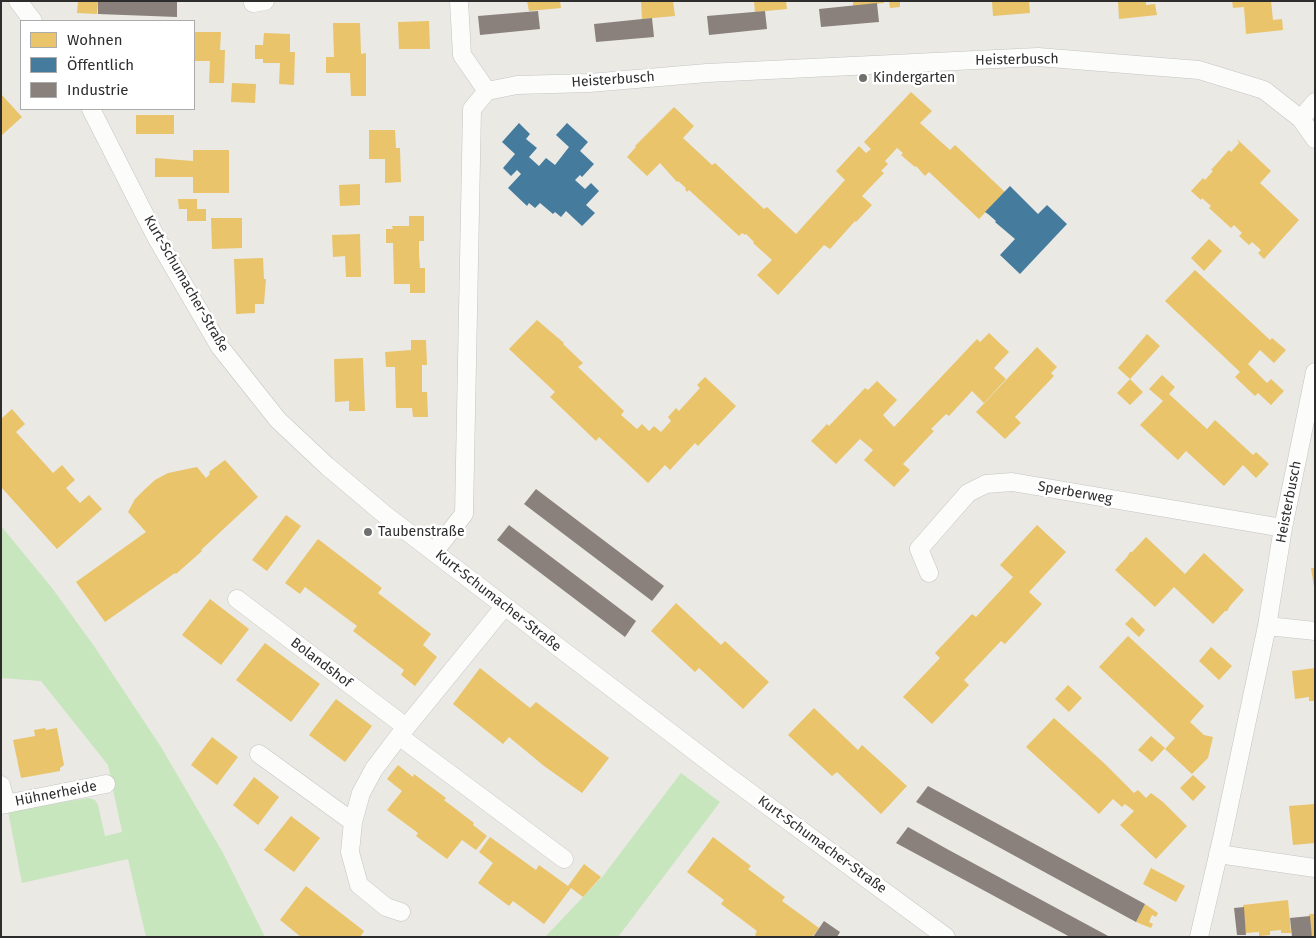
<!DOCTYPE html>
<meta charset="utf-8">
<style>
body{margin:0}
#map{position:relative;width:1316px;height:938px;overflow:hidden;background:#eae9e4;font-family:"Fira Sans",sans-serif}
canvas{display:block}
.frame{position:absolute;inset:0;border:2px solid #2d2d2d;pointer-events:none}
.legend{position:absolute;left:20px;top:20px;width:175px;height:90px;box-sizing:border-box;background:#fff;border:1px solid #ababab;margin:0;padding:6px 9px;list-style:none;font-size:15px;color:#2d2d2d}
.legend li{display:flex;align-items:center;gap:10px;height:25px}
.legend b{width:25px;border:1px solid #ababab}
</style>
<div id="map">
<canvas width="1316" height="938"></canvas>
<div class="frame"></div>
<ul class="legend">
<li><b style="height:14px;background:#e9c46a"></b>Wohnen</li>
<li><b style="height:14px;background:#457b9d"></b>Öffentlich</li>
<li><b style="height:14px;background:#8a817c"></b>Industrie</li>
</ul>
</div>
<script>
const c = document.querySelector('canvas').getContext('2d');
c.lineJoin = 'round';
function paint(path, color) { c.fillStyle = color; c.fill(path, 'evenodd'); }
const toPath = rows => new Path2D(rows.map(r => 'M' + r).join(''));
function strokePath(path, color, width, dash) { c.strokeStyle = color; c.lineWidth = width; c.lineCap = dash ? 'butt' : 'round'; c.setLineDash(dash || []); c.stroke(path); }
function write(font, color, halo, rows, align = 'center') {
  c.font = font + ' "Fira Sans",sans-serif'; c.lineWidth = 5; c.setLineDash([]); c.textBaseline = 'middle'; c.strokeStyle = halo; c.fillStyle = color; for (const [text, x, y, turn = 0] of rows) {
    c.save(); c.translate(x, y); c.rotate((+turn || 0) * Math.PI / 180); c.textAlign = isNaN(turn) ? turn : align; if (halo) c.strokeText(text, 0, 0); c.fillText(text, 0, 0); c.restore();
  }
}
paint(toPath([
 [1,526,52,588,94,646,161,747,223,853,265,937,146,937,128,859,22,883,8,811,89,798,95,800,98,805,105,836,122,832,108,765,41,681,1,678],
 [681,773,720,802,618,937,545,937,603,876]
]), '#c7e6bd');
paint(toPath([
 [78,1,98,1,97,14,77,13],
 [527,1,560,1,561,8,529,11],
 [641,1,673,1,675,16,642,19],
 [786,1,787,9,755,12,754,2],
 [853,1,884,1,884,3,853,6],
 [889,1,900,1,900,7,890,8],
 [992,1,1029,1,1030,13,993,16],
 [1118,1,1146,1,1146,5,1155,4,1157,15,1119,19],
 [1232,1,1271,1,1273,20,1282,19,1283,30,1246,34,1244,7,1233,8],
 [429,21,430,49,399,49,398,22],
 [333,23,360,23,361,54,366,53,366,96,351,96,350,73,326,73,326,57,334,57],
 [194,32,221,32,220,50,225,50,224,83,209,83,210,61,194,61],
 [264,33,290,34,290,52,295,52,294,85,279,84,280,63,263,63,263,59,255,59,255,45,263,45],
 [232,83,256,84,255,103,231,102],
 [911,92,932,111,920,123,950,150,955,145,1005,192,979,219,929,172,925,176,916,166,915,167,901,155,903,153,897,148,885,161,888,164,881,171,884,173,862,196,872,205,856,222,855,221,830,249,824,245,778,295,757,275,772,260,753,243,754,242,746,234,745,235,742,233,739,236,689,190,687,192,685,189,686,188,678,181,677,182,660,163,647,176,627,157,636,147,635,146,674,107,694,126,683,138,712,165,715,163,764,209,767,207,796,234,845,180,836,171,859,146,866,153,871,149,864,142],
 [1,94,22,117,1,136],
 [136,115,174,115,174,134,136,134],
 [369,130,395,130,396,148,400,148,401,182,385,183,385,159,369,159],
 [1237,139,1271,171,1260,183,1299,220,1264,259,1258,253,1261,250,1252,242,1249,245,1239,236,1242,233,1234,225,1231,228,1209,208,1211,206,1202,198,1201,200,1191,191,1203,178,1205,180,1213,171,1211,170,1229,150,1231,152,1239,143],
 [193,150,229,150,229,193,193,193,193,177,155,177,155,158,193,161],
 [360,184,360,205,340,206,339,185],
 [178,199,197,199,197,209,206,209,206,221,187,221,187,209,179,209],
 [409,216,424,216,424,241,419,241,419,255,420,268,425,268,425,293,410,293,410,284,394,284,393,243,386,243,386,229,393,229,392,226,409,226],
 [211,218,242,218,242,248,212,249],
 [360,234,361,277,346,277,345,256,333,257,332,235],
 [1209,239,1222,251,1204,271,1191,258],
 [263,258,264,279,266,279,264,304,255,304,255,313,236,314,234,259],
 [1195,270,1270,340,1272,338,1286,350,1274,363,1260,350,1248,364,1267,383,1271,379,1284,391,1271,405,1258,393,1255,396,1235,377,1240,372,1165,301],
 [537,320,564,343,563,344,583,363,578,367,624,411,621,415,637,429,642,424,649,431,654,426,661,432,671,421,668,417,676,408,679,411,700,388,697,385,705,377,736,406,698,446,695,443,670,470,665,465,648,483,599,437,596,441,550,397,555,392,509,349],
 [989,333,1009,352,994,368,1006,379,984,403,972,391,949,416,946,414,931,429,934,431,903,464,910,470,894,487,864,460,873,450,860,439,836,464,811,441,827,424,829,426,865,388,868,390,877,381,897,400,883,415,894,427,977,339,980,342],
 [1147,334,1160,346,1130,379,1118,368],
 [411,340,426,340,427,365,422,365,422,392,427,392,428,417,413,417,412,408,396,408,395,367,386,367,385,352,411,350],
 [1037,347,1057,367,1051,373,1054,376,1015,417,1021,423,1005,439,976,412],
 [363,358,365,411,349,411,349,401,335,402,334,359],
 [1162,375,1175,387,1169,394,1207,429,1215,420,1253,455,1256,452,1269,464,1256,478,1243,465,1224,486,1186,451,1178,460,1140,425,1163,401,1149,389],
 [1130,379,1143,392,1130,405,1117,393],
 [12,409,25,424,16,432,53,473,62,465,75,480,66,488,80,503,89,495,102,509,57,549,1,487,1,419],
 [225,460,258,497,201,550,202,551,176,574,175,573,105,622,76,582,146,532,128,512,135,499,144,490,155,480,168,473,197,467,206,478,210,474,209,472],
 [286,515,301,526,267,571,252,560],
 [1037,525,1066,552,1029,592,1042,604,1005,644,1001,641,964,680,969,685,932,724,903,697,940,658,935,653,972,614,976,617,1013,577,1000,565],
 [1146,537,1185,574,1204,553,1244,590,1230,606,1227,611,1225,611,1213,624,1174,587,1155,607,1115,570,1127,557,1130,552,1132,552],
 [318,539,382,588,378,593,431,634,423,645,437,657,415,686,401,675,404,670,353,631,357,626,305,587,300,594,285,583],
 [1311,568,1315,568,1315,587,1314,587],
 [210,599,249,629,221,665,182,635],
 [676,603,721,645,725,641,769,682,743,709,699,668,695,672,651,631],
 [1132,617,1145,630,1139,637,1125,624],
 [1128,636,1204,706,1190,722,1204,735,1213,737,1208,758,1192,774,1165,749,1175,738,1099,667],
 [265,643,320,684,291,722,236,680],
 [1211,647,1232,666,1219,680,1199,661],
 [480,668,530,708,536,702,609,758,582,793,544,766,509,737,503,744,453,704],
 [1315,668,1315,701,1309,701,1309,697,1295,699,1292,671],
 [1068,685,1082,698,1069,712,1055,699],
 [336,699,372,726,345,762,309,735],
 [814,708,858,750,862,745,907,786,881,814,837,772,832,776,788,735],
 [1054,718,1105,764,1134,793,1138,790,1146,798,1151,793,1163,802,1187,826,1156,859,1120,825,1134,811,1125,804,1122,807,1113,799,1099,814,1026,747],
 [45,728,46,730,57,728,64,765,60,768,60,771,21,778,13,740,35,736,34,730],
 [1151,736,1165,748,1152,762,1138,750],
 [212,737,238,757,217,785,191,765],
 [398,765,413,777,414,774,446,798,444,800,474,823,473,825,487,836,476,850,462,840,447,859,416,836,418,833,387,810,402,791,387,779],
 [1193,775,1206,787,1193,801,1180,788],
 [254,777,279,797,258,825,233,805],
 [1315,804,1315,843,1293,845,1289,806],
 [291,816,320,838,294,872,264,850],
 [490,837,536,870,539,865,568,886,584,864,601,877,583,897,571,888,544,924,513,901,509,906,478,883,493,863,479,852],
 [713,837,751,866,748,869,785,897,782,901,819,928,812,937,757,937,755,935,757,931,721,904,724,900,687,872],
 [1151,868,1185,886,1176,902,1143,884],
 [306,886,364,931,360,937,301,937,280,920],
 [1288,900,1291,933,1281,933,1281,930,1270,931,1270,935,1259,936,1259,932,1246,933,1243,905],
 [1145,904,1158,913,1156,917,1152,915,1149,922,1153,924,1151,928,1136,922],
 [1309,914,1315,914,1315,937,1312,937]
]), '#e9c46a');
paint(toPath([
 [519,123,530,134,526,139,537,148,529,157,539,166,546,158,555,165,569,147,556,135,567,123,588,142,580,151,594,164,582,177,580,175,575,180,585,189,591,183,599,191,586,205,595,213,582,226,566,211,561,217,555,212,553,214,540,203,535,208,529,203,527,206,508,188,521,174,517,170,511,176,503,168,515,154,502,142],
 [1010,186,1038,214,1047,205,1067,224,1020,274,1000,255,1015,239,995,222,996,221,988,214,985,212]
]), '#457b9d');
paint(toPath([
 [98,1,177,1,177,17,98,14],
 [877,3,879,22,821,27,819,9],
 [538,11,540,29,480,35,478,16],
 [765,11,767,29,709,35,707,16],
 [652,18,654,37,596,42,594,24],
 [536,489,664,586,652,601,524,504],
 [509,525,636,621,625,637,497,540],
 [928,786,1145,904,1136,922,916,802],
 [908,827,947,849,1110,937,1070,937,896,843],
 [1244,907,1246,935,1237,935,1234,908],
 [1310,916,1312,937,1292,937,1290,918],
 [824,921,840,932,837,937,813,937]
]), '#8a817c');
const minor = toPath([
 [18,1,33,21],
 [459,1,462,55,487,91],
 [253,3,265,1],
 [487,91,517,85,589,83,707,73,1038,57,1199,70,1264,90,1301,119,1315,139],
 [91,109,156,237,220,347,278,420,327,466,384,514,722,772,946,937],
 [1301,119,1315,102],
 [434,552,464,514,472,109,487,91],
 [929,573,919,549,968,493,986,484,1012,482,1283,528],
 [237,599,406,727],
 [1267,626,1315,631],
 [399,736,564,859],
 [259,754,353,822],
 [1,785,6,804],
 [1,805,106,784],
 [1218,854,1315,868],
 [401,912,386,907,359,885,350,852,353,822,361,793,374,769,399,736,504,607],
 [1199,937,1223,834,1267,626,1283,528,1315,372]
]);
strokePath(minor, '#c4c4c4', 19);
strokePath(minor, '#fcfcfb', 18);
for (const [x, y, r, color] of [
 [863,78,5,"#6f6f6d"],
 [368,532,5,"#6f6f6d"]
]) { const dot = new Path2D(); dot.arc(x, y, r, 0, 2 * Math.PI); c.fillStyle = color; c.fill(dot); strokePath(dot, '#fff', 2); }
write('14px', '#2d2d2d', '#fff', [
 ["Heisterbusch",1017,60,-1],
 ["Heisterbusch",613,80,-4],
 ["Kurt-Schumacher-Straße",186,284,60],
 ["Sperberweg",1075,493,10],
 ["Heisterbusch",1289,502,-79],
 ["Kurt-Schumacher-Straße",498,601,38],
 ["Bolandshof",321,663,37],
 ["Hühnerheide",56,794,-11],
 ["Kurt-Schumacher-Straße",822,845,36]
]);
write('14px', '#2d2d2d', '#fff', [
 ["Kindergarten",873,78],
 ["Taubenstraße",378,532]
], 'left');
</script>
